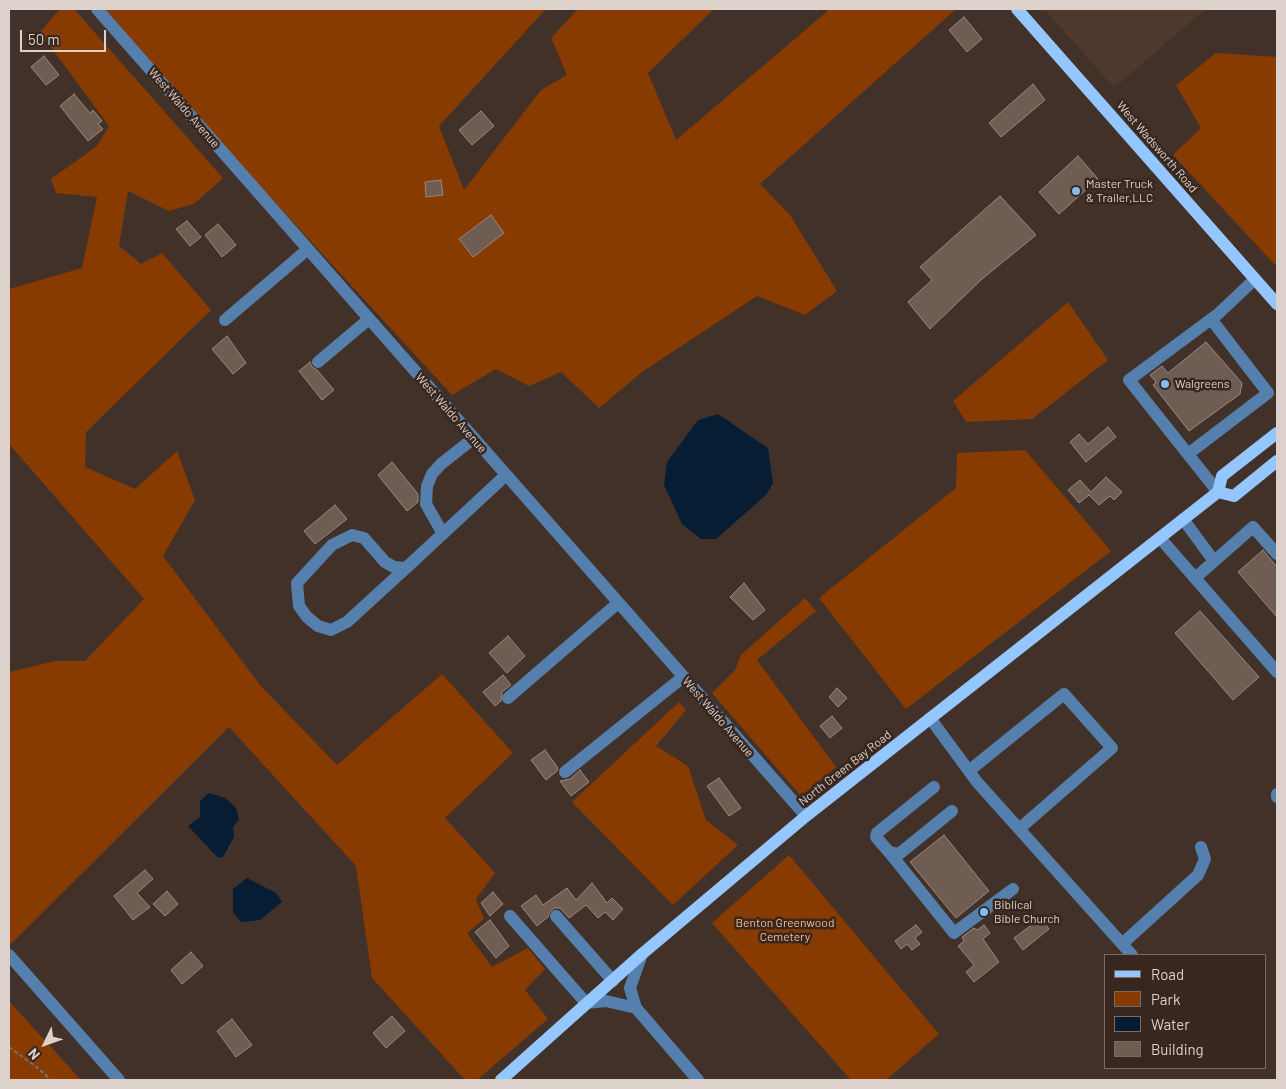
<!DOCTYPE html>
<style>
body{margin:0}
#map{position:relative;width:1286px;height:1089px;overflow:hidden;background:#423128;font-family:Barlow,sans-serif}
canvas{display:block}
.frame{position:absolute;inset:0;border:10px solid #dcd1cb;pointer-events:none}
.legend{position:absolute;left:1104px;top:954px;width:162px;height:115px;box-sizing:border-box;background:#37271f;border:1px solid #796b64;margin:0;padding:6px 9px;list-style:none;font-size:15px;color:#dcd1cb}
.legend li{display:flex;align-items:center;gap:10px;height:25px}
.legend b{width:25px;border:1px solid #796b64}
.north{position:absolute;left:20px;top:1019px;width:50px;height:50px;-webkit-text-stroke:4px #37271f;paint-order:stroke;rotate:228deg;font-size:14px;font-weight:700;line-height:20px;text-align:center;color:#dcd1cb}
.north::after{content:'';display:block;margin:auto;width:18px;height:22px;background:#dcd1cb;clip-path:polygon(50% 0,100% 100%,50% 72%,0 100%)}
.scale{position:absolute;left:20px;top:30px;width:86px;height:22px;box-sizing:border-box;border:2px solid #dcd1cb;border-top:0;padding-left:6px;font-size:15px;line-height:18px;white-space:nowrap;color:#dcd1cb;-webkit-text-stroke:4px #37271f;paint-order:stroke}
</style>
<div id="map">
<canvas width="1286" height="1089"></canvas>
<div class="frame"></div>
<ul class="legend">
<li><b style="height:6px;background:#94c7ff"></b>Road</li>
<li><b style="height:14px;background:#873b01"></b>Park</li>
<li><b style="height:14px;background:#071d33"></b>Water</li>
<li><b style="height:14px;background:#6f5d53"></b>Building</li>
</ul>
<div class="north">N</div>
<div class="scale">50 m</div>
</div>
<script>
const c = document.querySelector('canvas').getContext('2d');
c.lineJoin = 'round';
function paint(path, color) { c.fillStyle = color; c.fill(path, 'evenodd'); }
const toPath = rows => new Path2D(rows.map(r => 'M' + r).join(''));
function strokePath(path, color, width, dash) { c.strokeStyle = color; c.lineWidth = width; c.lineCap = dash ? 'butt' : 'round'; c.setLineDash(dash || []); c.stroke(path); }
function write(font, color, halo, rows, align = 'center') {
  c.font = font + ' Barlow,sans-serif'; c.lineWidth = 5; c.setLineDash([]); c.textBaseline = 'middle'; c.strokeStyle = halo; c.fillStyle = color; for (const [text, x, y, turn = 0] of rows) {
    c.save(); c.translate(x, y); c.rotate((+turn || 0) * Math.PI / 180); c.textAlign = isNaN(turn) ? turn : align; if (halo) c.strokeText(text, 0, 0); c.fillText(text, 0, 0); c.restore();
  }
}
paint(toPath([
 [1044,9,1206,9,1114,88]
]), '#4f382c');
paint(toPath([
 [60,9,74,9,223,178,194,204,169,211,128,191,119,246,141,264,162,253,211,310,86,432,85,467,135,489,177,451,195,500,163,556,260,685,337,765,442,674,513,753,445,818,495,873,476,899,484,919,467,933,492,967,528,948,545,969,525,990,548,1019,477,1080,465,1080,372,978,356,866,229,727,11,944,9,941,9,672,55,661,85,661,144,599,9,444,9,289,82,268,97,197,56,193,51,179,97,146,109,126,40,32],
 [97,9,546,9,439,126,464,190,541,90,567,75,551,38,578,9,714,9,648,73,676,140,830,9,956,9,760,184,790,215,837,291,805,315,757,296,642,372,599,408,561,372,529,386,496,369,452,395],
 [1216,53,1277,57,1277,267,1173,155,1201,128,1176,85],
 [1068,302,1108,360,1032,419,966,422,953,401],
 [1025,450,1111,551,906,709,819,598,956,488,957,453],
 [805,598,816,611,757,660,836,767,801,796,712,693,735,670,741,655],
 [679,702,686,710,656,746,688,766,706,820,738,845,673,905,572,802],
 [789,855,939,1034,886,1080,851,1080,712,923],
 [9,1001,81,1080,9,1080]
]), '#873b01');
paint(toPath([
 [718,414,768,448,773,483,766,495,716,539,701,539,682,524,664,485,667,462,698,420],
 [209,793,225,798,236,808,239,820,233,827,234,837,223,857,218,858,188,826,200,817,200,801],
 [247,878,276,893,282,902,260,920,241,922,233,913,233,889]
]), '#071d33');
const building = toPath([
 [964,17,982,39,967,52,949,30,964,17],
 [44,56,59,75,46,85,31,67,44,56],
 [1033,84,1045,100,1001,137,989,123,1033,84],
 [74,94,90,113,93,110,102,121,98,124,103,129,88,141,60,106,74,94],
 [481,111,494,126,472,145,459,130,481,111],
 [1078,156,1098,179,1059,214,1039,192,1078,156],
 [441,180,443,195,426,197,425,182,441,180],
 [1000,196,1036,235,982,279,930,329,908,302,932,280,920,267,1000,196],
 [491,215,504,233,473,257,459,239,491,215],
 [187,221,201,237,190,246,176,229,187,221],
 [218,224,236,245,222,257,205,235,218,224],
 [227,336,246,363,233,374,212,349,227,336],
 [1206,342,1242,383,1240,394,1189,431,1153,385,1156,382,1150,375,1162,366,1168,373,1206,342],
 [310,362,312,367,317,370,334,390,322,400,299,371,310,362],
 [1108,427,1116,437,1086,462,1070,442,1079,434,1088,444,1108,427],
 [392,462,418,494,418,502,407,511,378,475,392,462],
 [1106,477,1122,492,1114,500,1110,496,1099,505,1089,495,1079,503,1068,490,1080,480,1091,492,1106,477],
 [335,505,347,519,315,544,304,531,335,505],
 [1263,550,1277,567,1277,617,1238,572,1263,550],
 [744,583,765,610,753,620,730,597,744,583],
 [1200,611,1259,677,1233,700,1175,633,1200,611],
 [508,636,525,656,507,673,489,653,508,636],
 [503,675,511,685,502,692,501,701,495,706,483,692,503,675],
 [837,688,847,698,838,707,829,697,837,688],
 [832,716,842,728,830,738,820,726,832,716],
 [545,750,558,768,557,771,546,780,531,760,545,750],
 [580,770,589,782,571,796,560,781,570,779,580,770],
 [719,778,741,808,729,816,707,786,719,778],
 [944,835,989,891,956,918,910,862,944,835],
 [145,870,153,879,137,893,150,907,133,920,114,896,145,870],
 [592,883,607,903,612,898,623,909,613,920,605,912,598,918,586,905,569,918,560,908,554,908,549,913,548,917,537,926,521,906,536,895,543,905,567,888,576,900,592,883],
 [167,891,178,904,165,916,153,904,167,891],
 [493,892,503,904,490,916,481,903,493,892],
 [1041,918,1049,929,1023,950,1014,938,1041,918],
 [490,920,509,946,496,958,475,932,490,920],
 [916,925,922,932,915,938,920,944,912,950,907,944,901,949,895,941,916,925],
 [984,925,990,933,983,939,999,962,974,982,966,972,974,965,958,946,964,941,962,937,974,928,977,930,984,925],
 [191,952,203,966,182,984,171,970,191,952],
 [392,1016,405,1031,386,1048,373,1033,392,1016],
 [232,1019,252,1045,236,1057,217,1031,232,1019]
]);
paint(building, '#6f5d53');
strokePath(building, '#9b877c', 1);
strokePath(toPath([
 [9,1047,39,1069,51,1080]
]), '#7f7068', 2, [4, 2.5]);
strokePath(toPath([
 [97,9,806,816],
 [225,320,308,249],
 [318,362,369,319],
 [1188,454,1268,393,1211,319],
 [1218,492,1129,380,1218,314,1255,279],
 [1183,519,1214,561],
 [443,534,426,504,427,486,432,474,441,464,474,438],
 [1160,538,1277,672],
 [406,568,347,622,331,630,318,626,307,617,299,606,297,583,332,545,352,535,364,538,385,562,394,567,406,568,506,475],
 [1195,578,1253,527,1277,554],
 [508,698,618,603],
 [930,718,977,782,1132,955],
 [970,770,1064,694,1112,748,1019,829],
 [565,772,683,677],
 [934,787,877,833,876,837,889,852,899,854,952,811],
 [1277,794,1277,797],
 [889,852,954,933,1013,889],
 [510,916,586,1003,606,1001,636,1008],
 [556,916,613,981],
 [1122,944,1198,875,1205,859,1201,847],
 [642,954,630,988,636,1008,698,1080],
 [9,955,119,1080]
]), '#5580ad', 12);
strokePath(toPath([
 [1017,9,1277,304],
 [1218,492,1234,496,1277,461],
 [501,1080,642,954,806,816,1218,492,1222,476,1277,433]
]), '#94c7ff', 12);
for (const [x, y, r, color] of [
 [1076,191,5,"#82bcfa"],
 [1165,384,5,"#82bcfa"],
 [984,912,5,"#82bcfa"]
]) { const dot = new Path2D(); dot.arc(x, y, r, 0, 2 * Math.PI); c.fillStyle = color; c.fill(dot); strokePath(dot, '#37271f', 2); }
write('12px', '#dcd1cb', '#37271f', [
 ["West Waldo Avenue",184,108,49],
 ["West Wadsworth Road",1157,147,49],
 ["West Waldo Avenue",451,413,49],
 ["West Waldo Avenue",718,717,49],
 ["North Green Bay Road",845,768,-38]
]);
write('12px', '#dcd1cb', '#37271f', [
 ["Master Truck",1086,184],
 ["& Trailer,LLC",1086,198],
 ["Walgreens",1175,384],
 ["Biblical",994,905],
 ["Bible Church",994,919]
], 'left');
write('12px', '#fcb792', '#37271f', [
 ["Benton Greenwood",785,923],
 ["Cemetery",785,937]
]);
</script>
